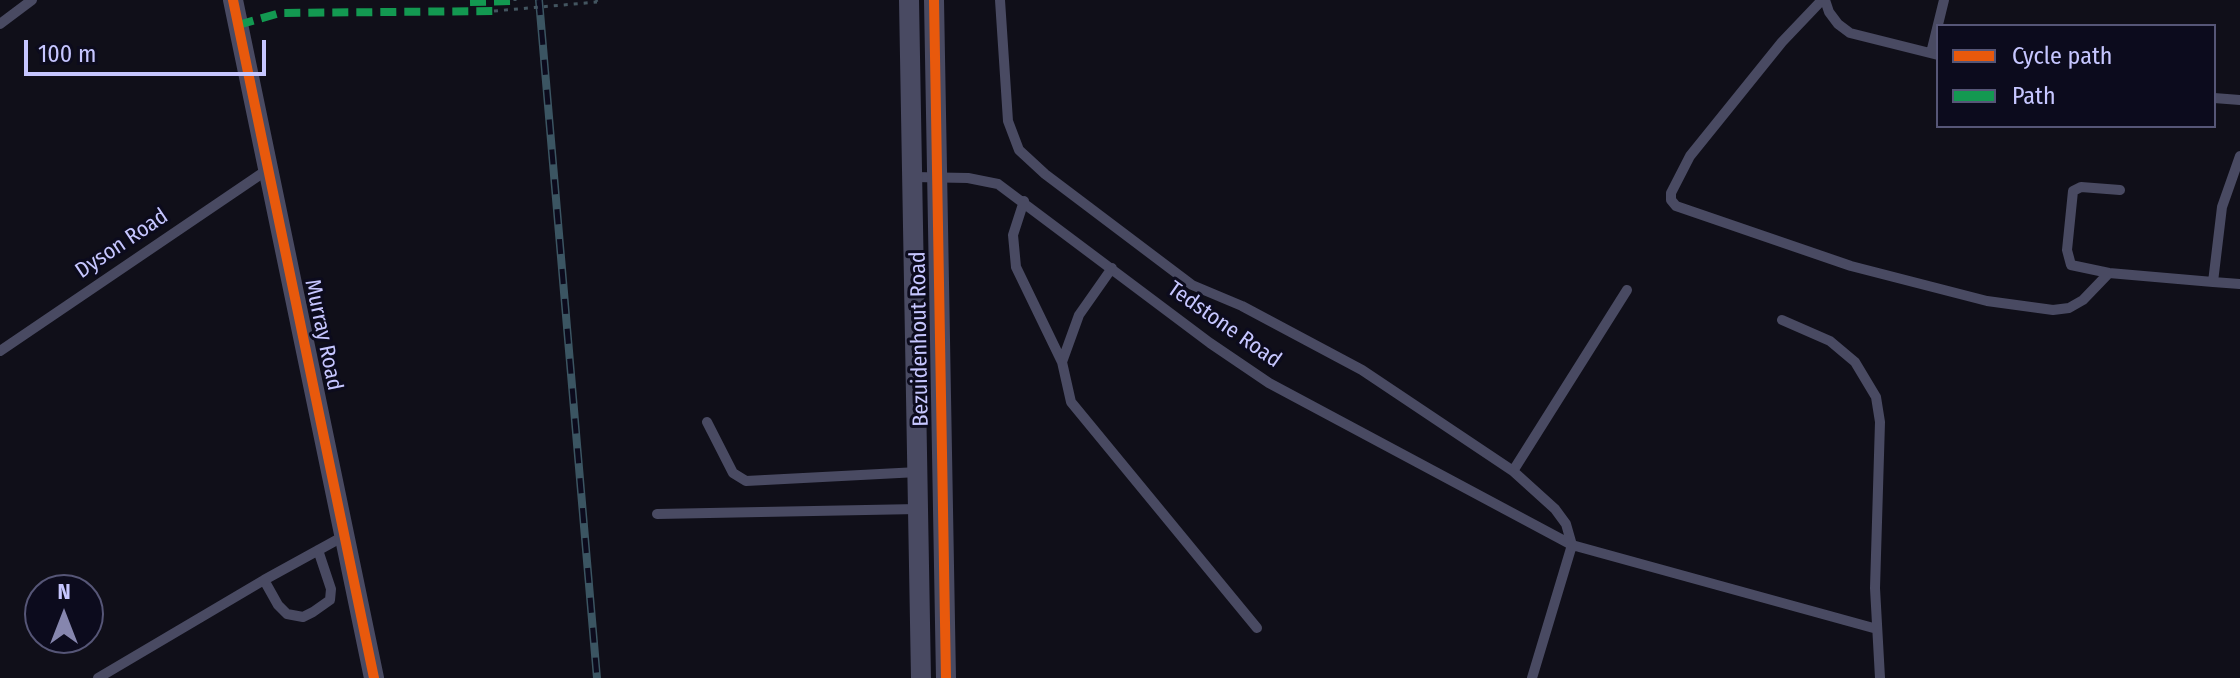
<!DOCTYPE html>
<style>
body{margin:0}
#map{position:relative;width:2240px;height:678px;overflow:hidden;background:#100f19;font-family:"Fira Sans Condensed",sans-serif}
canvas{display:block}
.legend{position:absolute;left:1936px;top:24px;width:280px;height:104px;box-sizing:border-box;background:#0c0b1d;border:2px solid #565677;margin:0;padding:10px 14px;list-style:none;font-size:24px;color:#c6c6ff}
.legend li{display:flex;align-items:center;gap:16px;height:40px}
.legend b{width:40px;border:2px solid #565677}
.north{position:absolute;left:24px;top:574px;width:80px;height:80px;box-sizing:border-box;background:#0c0b1d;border:2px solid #565677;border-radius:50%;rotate:0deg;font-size:22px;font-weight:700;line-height:32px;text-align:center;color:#c6c6ff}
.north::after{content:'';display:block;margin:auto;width:28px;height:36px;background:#8686ae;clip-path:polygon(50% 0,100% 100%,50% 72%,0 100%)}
.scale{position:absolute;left:24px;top:40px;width:242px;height:36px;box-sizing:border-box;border:4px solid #c6c6ff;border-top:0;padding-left:10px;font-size:24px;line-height:28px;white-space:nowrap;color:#c6c6ff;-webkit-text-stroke:6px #0c0b1d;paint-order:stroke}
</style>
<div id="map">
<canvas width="2240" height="678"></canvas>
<ul class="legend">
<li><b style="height:10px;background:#e8590c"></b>Cycle path</li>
<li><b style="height:10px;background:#139951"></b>Path</li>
</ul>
<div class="north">N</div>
<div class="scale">100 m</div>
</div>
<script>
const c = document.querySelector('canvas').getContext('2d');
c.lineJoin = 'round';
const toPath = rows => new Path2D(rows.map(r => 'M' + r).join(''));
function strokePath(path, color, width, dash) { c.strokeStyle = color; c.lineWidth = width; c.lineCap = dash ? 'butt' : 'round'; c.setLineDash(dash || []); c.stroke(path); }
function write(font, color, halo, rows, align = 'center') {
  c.font = font + ' "Fira Sans Condensed",sans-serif'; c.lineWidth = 6; c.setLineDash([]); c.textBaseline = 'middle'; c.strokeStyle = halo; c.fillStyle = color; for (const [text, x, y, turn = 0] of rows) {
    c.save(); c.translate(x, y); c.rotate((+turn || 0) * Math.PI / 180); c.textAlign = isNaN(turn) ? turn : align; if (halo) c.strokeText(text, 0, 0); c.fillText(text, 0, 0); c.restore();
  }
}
strokePath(toPath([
 [515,0,515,1],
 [596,0,597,2]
]), '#435560', 3, [4, 6]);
strokePath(toPath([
 [1000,0,1008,121,1019,150,1045,174,1192,285,1242,306,1362,370,1513,471,1555,509,1566,524,1572,545,1532,678],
 [1822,0,1782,42,1690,156,1671,193,1671,200,1676,206,1851,266,1987,301,2053,310,2069,308,2083,300,2109,273],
 [1825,0,1829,12,1838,24,1850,33,1938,55],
 [0,24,32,0],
 [1931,53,1944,0],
 [2214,98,2240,100],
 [2240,156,2222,207,2213,282,2240,284],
 [913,177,968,178,998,184,1210,343,1269,383,1572,545,1877,629],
 [2120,190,2081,187,2073,191,2067,250,2071,265,2109,273,2213,282],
 [1024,201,1013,235,1016,267,1062,362],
 [1112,268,1079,315,1062,362,1071,402,1257,628],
 [1782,320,1830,341,1855,362,1876,397,1880,422,1875,588,1880,678],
 [0,351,267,170],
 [707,422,733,473,746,481,918,472],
 [1513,471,1627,290],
 [657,514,918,509],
 [264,580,278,605,287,614,303,617,313,612,330,600,331,589,318,550],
 [98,678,264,580,344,536]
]), '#494a62', 10);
strokePath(toPath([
 [233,0,374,678],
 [909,0,921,678],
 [934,0,946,678]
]), '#494a62', 20);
const rail = toPath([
 [539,0,597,678]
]);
strokePath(rail, '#3b5562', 8);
strokePath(rail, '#0c0b1d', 5, [15]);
strokePath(toPath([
 [494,11,597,2]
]), '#435560', 3, [4, 6]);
strokePath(toPath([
 [470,2,515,1],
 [238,25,280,13,494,11]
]), '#139951', 8, [16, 8]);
strokePath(toPath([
 [233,0,374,678],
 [934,0,946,678]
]), '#e8590c', 10);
write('22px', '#c6c6ff', '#0c0b1d', [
 ["Dyson Road",122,244,-34],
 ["Tedstone Road",1224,325,35],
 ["Murray Road",323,335,78],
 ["Bezuidenhout Road",920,339,-91]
]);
</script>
